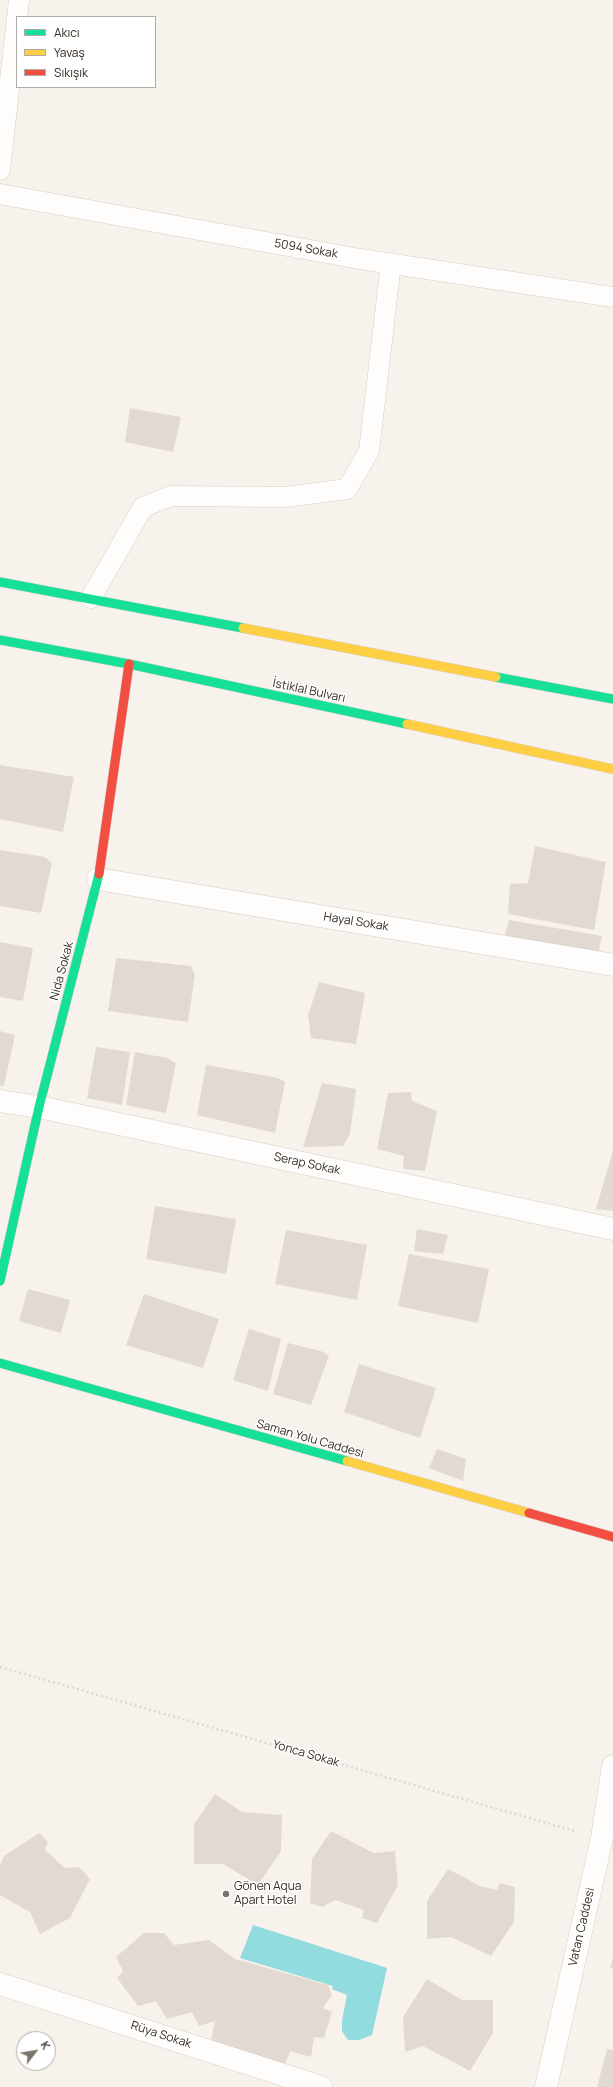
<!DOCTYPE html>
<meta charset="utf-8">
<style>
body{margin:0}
#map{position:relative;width:613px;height:2087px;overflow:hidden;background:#f8f2ec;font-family:Manrope,sans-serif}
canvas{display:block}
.legend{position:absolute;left:16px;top:16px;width:140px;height:72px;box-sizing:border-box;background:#fff;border:1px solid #afaba7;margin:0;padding:5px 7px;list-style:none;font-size:12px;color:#372d22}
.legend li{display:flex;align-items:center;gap:8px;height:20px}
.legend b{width:20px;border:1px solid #afaba7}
.north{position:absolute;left:16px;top:2031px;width:40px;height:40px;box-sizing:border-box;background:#fff;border:1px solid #afaba7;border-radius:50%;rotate:59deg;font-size:11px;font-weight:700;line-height:16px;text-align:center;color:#372d22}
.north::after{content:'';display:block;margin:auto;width:14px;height:18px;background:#7b7269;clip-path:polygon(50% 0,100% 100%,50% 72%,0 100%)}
</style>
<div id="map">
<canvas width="613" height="2087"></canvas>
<ul class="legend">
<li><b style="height:5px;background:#16e098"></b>Akıcı</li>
<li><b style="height:5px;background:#ffcf43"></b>Yavaş</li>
<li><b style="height:5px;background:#f24e42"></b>Sıkışık</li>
</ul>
<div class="north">K</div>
</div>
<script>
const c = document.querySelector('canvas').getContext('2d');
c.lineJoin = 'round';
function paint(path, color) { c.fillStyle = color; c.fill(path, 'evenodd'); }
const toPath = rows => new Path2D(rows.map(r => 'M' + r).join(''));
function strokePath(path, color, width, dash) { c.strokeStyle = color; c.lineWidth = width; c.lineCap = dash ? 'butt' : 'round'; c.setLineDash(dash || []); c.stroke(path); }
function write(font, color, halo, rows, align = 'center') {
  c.font = font + ' Manrope,sans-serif'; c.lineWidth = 3; c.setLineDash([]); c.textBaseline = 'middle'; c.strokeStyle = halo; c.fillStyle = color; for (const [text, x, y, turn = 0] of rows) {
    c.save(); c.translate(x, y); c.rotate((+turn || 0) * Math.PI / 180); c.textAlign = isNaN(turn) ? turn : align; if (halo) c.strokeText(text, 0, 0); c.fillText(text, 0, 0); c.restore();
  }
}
paint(toPath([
 [253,1925,387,1968,372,2035,359,2040,348,2040,342,2031,342,2021,347,1995,332,1989,333,1986,240,1958]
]), '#92dbdf');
paint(toPath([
 [130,408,181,417,173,452,125,442],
 [0,765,74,777,63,832,0,819],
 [535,846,606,862,594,930,508,914,510,884,528,883],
 [0,850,45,857,52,863,41,913,0,906],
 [509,920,602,936,597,959,505,935],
 [0,942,33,948,23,1001,0,997],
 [116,958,191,966,195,975,188,1022,108,1011],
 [319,982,365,993,356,1044,311,1038,308,1015],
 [0,1031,15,1035,4,1086,0,1086],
 [96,1047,130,1052,122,1105,87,1098],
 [135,1052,167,1058,176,1063,166,1113,126,1105],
 [206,1065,278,1078,285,1082,275,1133,197,1115],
 [322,1083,356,1089,350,1134,343,1146,303,1147],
 [411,1092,412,1101,437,1111,425,1171,403,1169,404,1156,377,1149,388,1093],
 [613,1150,613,1211,596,1209],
 [155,1206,236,1219,226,1274,146,1259],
 [417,1229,448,1235,443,1254,414,1251],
 [286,1230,367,1245,357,1300,275,1284],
 [409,1254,489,1269,478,1323,398,1306],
 [28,1289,70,1300,61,1333,19,1321],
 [144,1294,219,1319,203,1368,126,1345],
 [249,1329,281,1339,268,1391,233,1380],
 [288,1343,321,1351,329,1356,311,1405,273,1394],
 [359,1364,436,1388,420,1438,344,1412],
 [437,1449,466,1459,463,1481,429,1468],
 [215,1794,242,1812,282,1815,281,1851,258,1885,223,1864,194,1864,194,1824],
 [331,1831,374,1853,395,1851,398,1885,377,1923,362,1918,364,1910,335,1900,322,1907,310,1903,312,1859],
 [39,1833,48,1842,45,1850,65,1868,79,1867,90,1879,70,1918,40,1934,30,1912,0,1895,0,1865,4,1856],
 [448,1869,480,1886,497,1890,500,1883,515,1887,514,1922,491,1956,451,1937,427,1939,427,1901],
 [144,1933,164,1933,174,1945,209,1940,235,1959,328,1985,332,1995,323,2008,332,2012,324,2038,314,2037,311,2057,290,2051,283,2070,210,2046,215,2021,199,2026,192,2012,167,2019,156,2001,138,2006,117,1978,123,1971,116,1957],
 [613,1958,613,1969,610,1968],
 [427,1979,462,2000,493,2000,493,2033,470,2071,423,2046,405,2052,403,2017],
 [607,2049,613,2050,613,2087,597,2087]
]), '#e2dad2');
const lane = toPath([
 [0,170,19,0],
 [0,194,360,259,613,297],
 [91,598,143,507,171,496,286,497,347,489,369,451,391,263]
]);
const street = toPath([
 [98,879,613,965],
 [0,1101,39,1107,613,1229],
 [0,1984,321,2087],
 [546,2087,602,1838,613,1766]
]);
const fast = toPath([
 [0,582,243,628],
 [0,640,129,664,407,724],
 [496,677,613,699],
 [0,1281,39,1107,99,874],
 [0,1363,347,1461]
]);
const slow = toPath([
 [243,628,496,677],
 [407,724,613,769],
 [347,1461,529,1513]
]);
const jam = toPath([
 [99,874,129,664],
 [529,1513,613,1537]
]);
strokePath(lane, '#d6cfc7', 21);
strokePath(street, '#d6cfc7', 23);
strokePath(fast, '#d6cfc7', 10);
strokePath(slow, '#d6cfc7', 10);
strokePath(jam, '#d6cfc7', 10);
strokePath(toPath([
 [0,1667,575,1831]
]), '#dad8d6', 2.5, [2, 3]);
strokePath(lane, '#fefdfc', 20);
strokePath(street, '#fefdfc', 22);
strokePath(fast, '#16e098', 9);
strokePath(slow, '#ffcf43', 9);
strokePath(jam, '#f24e42', 9);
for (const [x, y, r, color] of [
 [226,1894,4,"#7b7269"]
]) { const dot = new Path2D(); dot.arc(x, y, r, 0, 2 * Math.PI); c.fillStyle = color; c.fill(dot); strokePath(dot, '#fff', 1.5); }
write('12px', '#372d22', '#fff', [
 ["5094 Sokak",306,249,10],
 ["İstiklal Bulvarı",309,691,12],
 ["Hayal Sokak",356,922,9],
 ["Nida Sokak",62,971,-75],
 ["Serap Sokak",307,1164,12],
 ["Saman Yolu Caddesi",310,1439,16],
 ["Yonca Sokak",306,1754,16],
 ["Vatan Caddesi",582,1927,-77],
 ["Rüya Sokak",161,2035,18]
]);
write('12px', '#372d22', '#fff', [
 ["Gönen Aqua",234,1887],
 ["Apart Hotel",234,1901]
], 'left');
</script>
